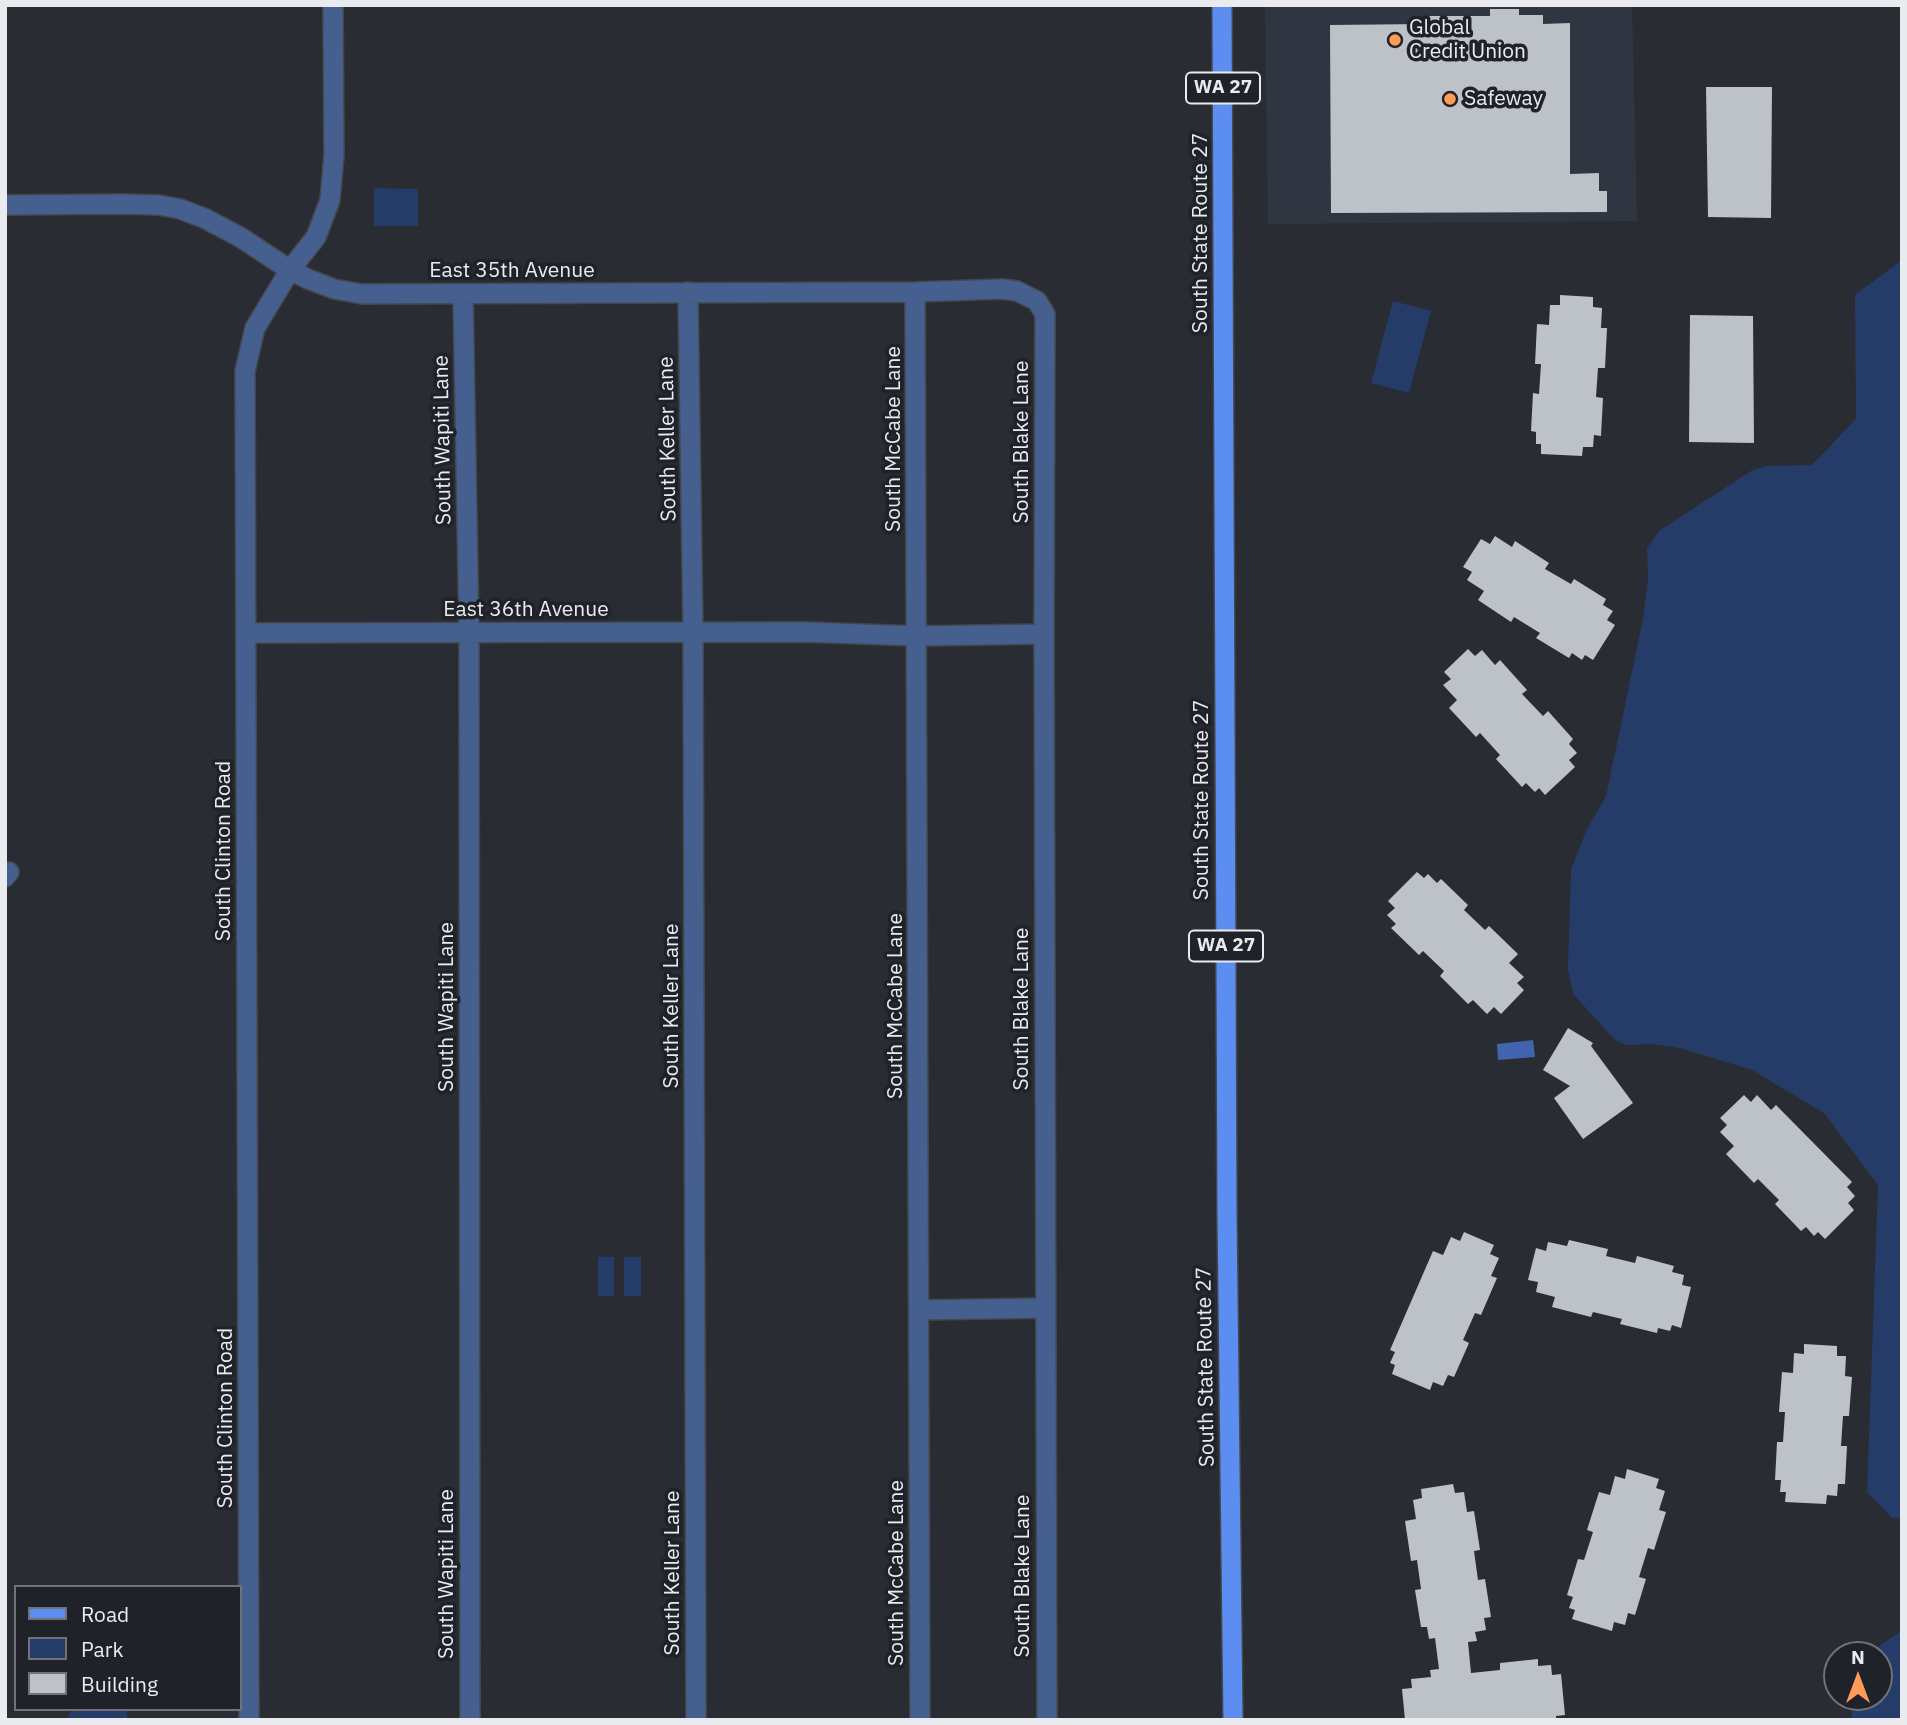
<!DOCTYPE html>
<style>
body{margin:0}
#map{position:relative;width:1907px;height:1725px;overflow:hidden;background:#292c32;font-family:"IBM Plex Sans",sans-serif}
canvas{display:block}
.frame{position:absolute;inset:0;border:7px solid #e9ebef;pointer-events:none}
.legend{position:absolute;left:14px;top:1585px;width:228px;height:126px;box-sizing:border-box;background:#1f2228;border:2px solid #707278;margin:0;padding:9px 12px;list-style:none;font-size:21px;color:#e9ebef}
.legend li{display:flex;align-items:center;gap:14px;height:35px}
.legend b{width:35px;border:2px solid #707278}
.north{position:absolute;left:1823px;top:1641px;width:70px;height:70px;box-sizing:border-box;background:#1f2228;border:2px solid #707278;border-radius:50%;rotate:0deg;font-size:19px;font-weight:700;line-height:28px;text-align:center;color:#e9ebef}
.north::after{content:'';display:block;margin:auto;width:24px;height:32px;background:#ff9b59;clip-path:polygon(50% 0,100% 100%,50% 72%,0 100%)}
</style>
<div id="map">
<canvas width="1907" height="1725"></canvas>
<div class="frame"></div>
<ul class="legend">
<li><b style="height:9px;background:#5b8ef0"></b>Road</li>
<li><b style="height:19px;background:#253c69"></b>Park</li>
<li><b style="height:19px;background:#bdc2c9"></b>Building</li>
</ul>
<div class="north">N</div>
</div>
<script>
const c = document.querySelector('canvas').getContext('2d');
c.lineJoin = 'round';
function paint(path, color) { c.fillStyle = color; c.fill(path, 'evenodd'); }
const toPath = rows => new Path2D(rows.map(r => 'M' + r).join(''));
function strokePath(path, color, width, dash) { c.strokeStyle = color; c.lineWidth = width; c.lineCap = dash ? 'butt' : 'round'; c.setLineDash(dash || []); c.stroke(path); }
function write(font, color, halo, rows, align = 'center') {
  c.font = font + ' "IBM Plex Sans",sans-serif'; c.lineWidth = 7; c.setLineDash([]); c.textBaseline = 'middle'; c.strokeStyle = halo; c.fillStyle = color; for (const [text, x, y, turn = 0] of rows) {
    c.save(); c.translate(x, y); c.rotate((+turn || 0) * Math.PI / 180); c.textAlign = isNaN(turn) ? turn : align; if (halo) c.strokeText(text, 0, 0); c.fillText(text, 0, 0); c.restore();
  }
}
paint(toPath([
 [1265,5,1632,5,1637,221,1268,224]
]), '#303641');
paint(toPath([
 [374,188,418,189,418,226,374,226],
 [1902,260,1902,1518,1892,1518,1867,1492,1878,1185,1824,1113,1752,1070,1680,1048,1653,1044,1627,1045,1616,1041,1573,994,1568,969,1571,869,1587,829,1606,796,1643,619,1648,578,1647,548,1659,531,1751,471,1767,466,1812,465,1856,419,1855,295],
 [1393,301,1431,311,1409,393,1371,383],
 [598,1257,614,1257,614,1296,598,1296],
 [624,1257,641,1257,641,1296,624,1296],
 [1902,1630,1902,1720,1851,1720,1854,1697,1879,1697,1879,1655,1871,1655,1875,1649],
 [73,1709,127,1709,127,1720,66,1720]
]), '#253c69');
paint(toPath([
 [1533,1040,1535,1057,1498,1060,1497,1044]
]), '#4065ae');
paint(toPath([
 [1490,9,1519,9,1519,15,1543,15,1543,24,1570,23,1570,174,1599,173,1599,191,1607,191,1607,212,1331,213,1330,25,1425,24,1425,16,1490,16],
 [1706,87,1772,87,1771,218,1708,217],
 [1560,295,1593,297,1593,307,1602,308,1601,328,1607,328,1605,368,1598,368,1596,397,1603,398,1601,436,1594,435,1593,447,1583,447,1582,456,1541,454,1541,444,1536,444,1536,432,1531,431,1533,393,1539,394,1541,364,1535,364,1537,324,1549,325,1550,305,1560,305],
 [1690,315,1753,316,1754,443,1689,442],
 [1495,536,1512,547,1515,541,1549,563,1545,569,1571,584,1574,579,1606,599,1603,605,1613,611,1607,620,1615,625,1593,660,1585,655,1582,660,1572,653,1569,658,1536,638,1540,633,1514,617,1511,622,1478,600,1484,591,1467,580,1472,572,1463,567,1481,539,1490,544],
 [1468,649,1475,656,1482,650,1495,665,1500,660,1527,690,1522,694,1543,716,1548,711,1573,739,1569,744,1577,753,1569,760,1575,767,1545,795,1539,788,1535,792,1526,783,1522,787,1496,759,1500,755,1480,733,1476,737,1449,708,1457,700,1443,685,1451,679,1444,672],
 [1417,872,1424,878,1428,874,1437,883,1441,879,1468,905,1464,910,1485,930,1489,926,1518,954,1509,963,1524,977,1517,983,1524,990,1501,1014,1494,1007,1487,1014,1473,1000,1468,1004,1440,976,1444,971,1423,951,1419,955,1391,928,1396,924,1387,915,1395,908,1388,901],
 [1568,1028,1593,1043,1591,1046,1633,1103,1583,1139,1554,1098,1570,1086,1543,1070],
 [1744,1095,1751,1102,1757,1095,1771,1110,1776,1105,1852,1182,1847,1187,1855,1196,1848,1203,1854,1210,1825,1239,1818,1232,1814,1236,1806,1227,1801,1231,1775,1204,1779,1200,1758,1179,1754,1183,1726,1154,1734,1146,1720,1132,1727,1125,1720,1118],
 [1464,1232,1494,1245,1490,1254,1499,1258,1491,1276,1497,1278,1481,1315,1475,1313,1463,1340,1469,1343,1454,1377,1448,1375,1443,1386,1433,1382,1430,1390,1392,1374,1395,1365,1390,1363,1395,1352,1390,1350,1433,1251,1443,1255,1451,1237,1460,1241],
 [1569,1240,1608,1249,1606,1256,1635,1263,1637,1256,1674,1266,1672,1272,1684,1275,1682,1285,1691,1287,1681,1328,1672,1325,1670,1331,1658,1328,1657,1333,1620,1324,1622,1319,1593,1312,1591,1317,1552,1307,1555,1297,1536,1292,1538,1282,1528,1280,1536,1248,1546,1251,1548,1242,1567,1246],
 [1804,1344,1837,1346,1837,1356,1846,1356,1845,1376,1852,1377,1849,1416,1843,1416,1841,1446,1847,1446,1845,1484,1838,1484,1837,1496,1827,1495,1826,1504,1785,1502,1786,1492,1780,1492,1781,1480,1775,1480,1777,1442,1783,1442,1785,1412,1779,1412,1782,1372,1793,1373,1794,1353,1804,1354],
 [1627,1469,1659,1479,1656,1488,1665,1491,1659,1510,1666,1512,1654,1550,1648,1548,1639,1577,1646,1579,1635,1615,1628,1613,1625,1625,1614,1622,1612,1631,1572,1619,1575,1610,1569,1608,1573,1597,1567,1595,1578,1559,1584,1560,1593,1532,1587,1530,1599,1492,1610,1495,1615,1476,1625,1479],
 [1453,1484,1455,1493,1464,1492,1467,1512,1474,1511,1480,1550,1474,1551,1478,1580,1485,1579,1491,1617,1484,1618,1486,1630,1475,1632,1477,1641,1468,1642,1471,1673,1500,1670,1500,1663,1538,1659,1538,1666,1551,1665,1552,1675,1561,1674,1565,1715,1556,1716,1556,1720,1405,1720,1402,1689,1412,1688,1411,1679,1431,1677,1430,1670,1439,1669,1435,1638,1429,1639,1427,1627,1421,1627,1415,1590,1421,1589,1417,1560,1411,1561,1405,1521,1416,1519,1413,1500,1422,1498,1421,1489]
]), '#bdc2c9');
const minor = toPath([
 [5,205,122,204,159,205,180,209,204,218,240,237,290,270,308,279,334,289,362,294,915,292,1002,289,1017,291,1037,301,1045,314,1044,634,1047,1720],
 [688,292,693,632,696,1720],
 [915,292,920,1720],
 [463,294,469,632,470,1720],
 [246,633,805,632,917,636,1044,634],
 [5,877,9,872],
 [920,1310,1045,1308],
 [249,1720,245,371,255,328,290,270,316,237,330,200,334,155,333,5]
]);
const primary = toPath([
 [1222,5,1227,1213,1233,1720]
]);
strokePath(minor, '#44474c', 22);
strokePath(primary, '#44474c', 22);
strokePath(minor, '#455f8e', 19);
strokePath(primary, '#5b8ef0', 19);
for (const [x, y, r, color] of [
 [1395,40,7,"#ff9b59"],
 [1450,99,7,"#ff9b59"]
]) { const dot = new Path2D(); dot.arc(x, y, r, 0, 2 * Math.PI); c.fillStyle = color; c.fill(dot); strokePath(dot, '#1f2228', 2.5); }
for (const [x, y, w] of [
 [1223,88,74],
 [1226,946,74]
]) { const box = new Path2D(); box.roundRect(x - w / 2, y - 15.5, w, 31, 5); c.fillStyle = '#1f2228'; c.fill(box); strokePath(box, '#e9ebef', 2); }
write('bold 19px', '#e9ebef', null, [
 ["WA 27",1223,88],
 ["WA 27",1226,946]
]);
write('21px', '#e9ebef', '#1f2228', [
 ["Global",1409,28],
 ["Credit Union",1409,52],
 ["Safeway",1464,99]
], 'left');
write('21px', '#e9ebef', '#1f2228', [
 ["South State Route 27",1201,233,-90],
 ["East 35th Avenue",512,271],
 ["South Keller Lane",668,439,-91],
 ["South McCabe Lane",894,439,-90],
 ["South Wapiti Lane",443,440,-91],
 ["South Blake Lane",1022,442,-90],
 ["East 36th Avenue",526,610],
 ["South State Route 27",1202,800,-90],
 ["South Clinton Road",224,851,-90],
 ["South Keller Lane",672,1006,-90],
 ["South McCabe Lane",896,1006,-90],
 ["South Wapiti Lane",447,1007,-90],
 ["South Blake Lane",1022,1009,-90],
 ["South State Route 27",1206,1367,-91],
 ["South Clinton Road",226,1418,-90],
 ["South Keller Lane",673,1573,-90],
 ["South McCabe Lane",897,1573,-90],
 ["South Wapiti Lane",447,1574,-90],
 ["South Blake Lane",1023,1576,-90]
]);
</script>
